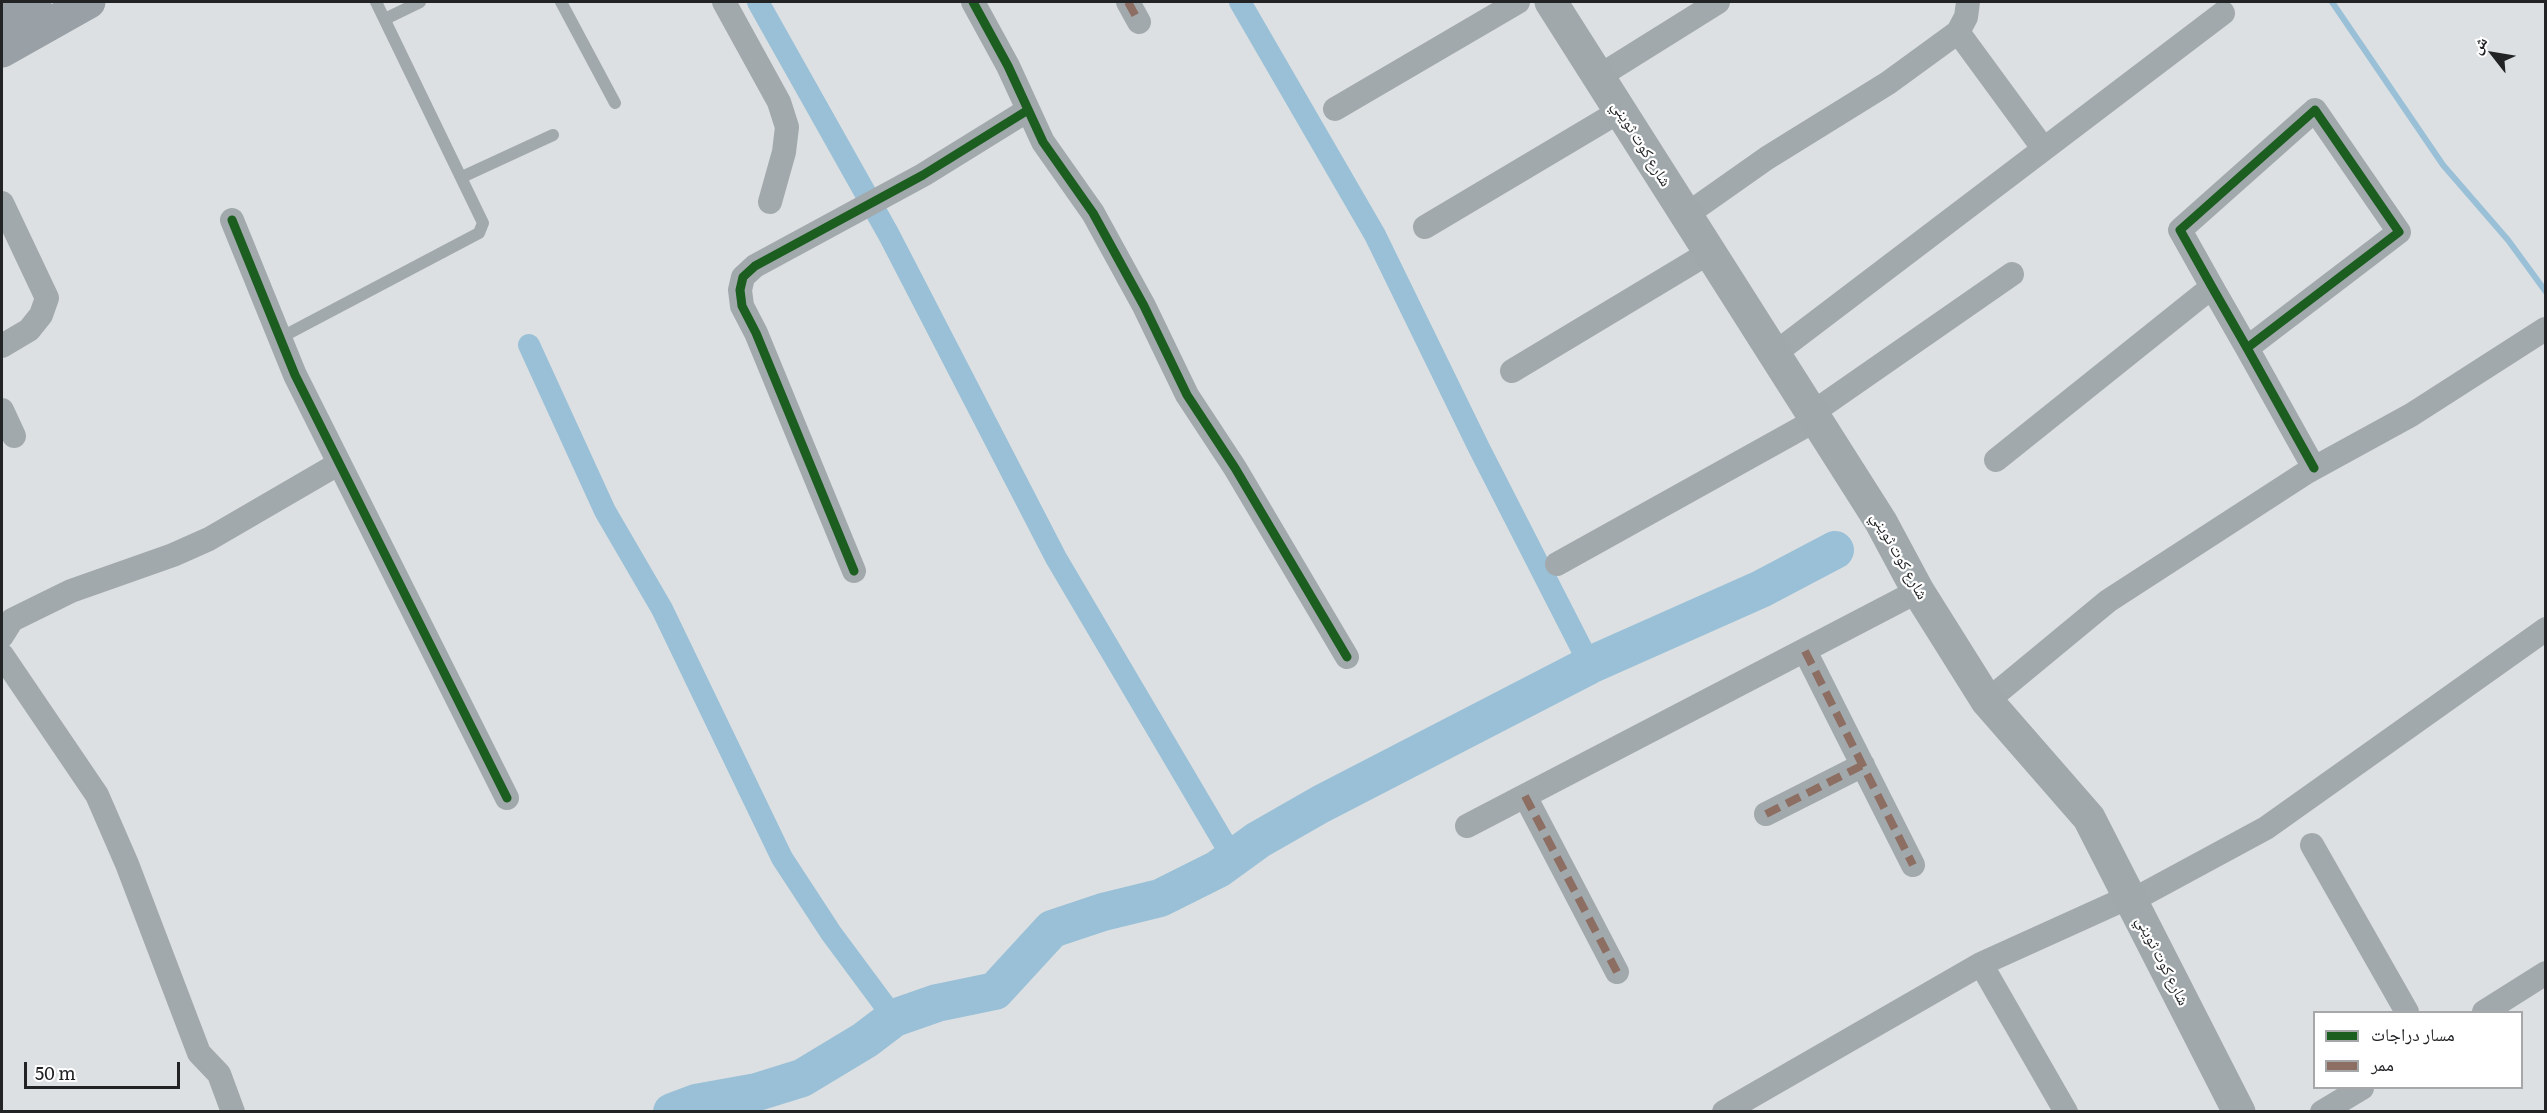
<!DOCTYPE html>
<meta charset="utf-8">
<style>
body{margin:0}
#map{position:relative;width:2547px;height:1113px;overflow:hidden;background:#dce0e2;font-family:Literata,"Noto Naskh Arabic",serif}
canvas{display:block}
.frame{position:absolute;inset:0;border:3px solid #212325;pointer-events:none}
.legend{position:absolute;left:2313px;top:1011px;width:210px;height:78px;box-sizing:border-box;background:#fff;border:2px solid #a6a7a8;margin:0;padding:8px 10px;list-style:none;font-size:18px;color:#212325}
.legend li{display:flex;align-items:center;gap:12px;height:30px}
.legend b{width:30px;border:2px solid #a6a7a8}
.north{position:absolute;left:2463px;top:24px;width:60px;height:60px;-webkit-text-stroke:4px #fff;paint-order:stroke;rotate:301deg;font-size:16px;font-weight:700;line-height:24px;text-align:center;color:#212325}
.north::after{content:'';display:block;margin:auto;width:21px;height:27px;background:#212325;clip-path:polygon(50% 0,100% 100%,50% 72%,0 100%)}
.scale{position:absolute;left:24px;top:1062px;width:156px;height:27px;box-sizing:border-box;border:3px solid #212325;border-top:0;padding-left:8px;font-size:18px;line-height:21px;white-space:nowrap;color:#212325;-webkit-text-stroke:4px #fff;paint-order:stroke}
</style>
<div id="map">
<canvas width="2547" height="1113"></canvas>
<div class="frame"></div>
<ul class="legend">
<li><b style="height:8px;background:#1b5e20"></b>مسار دراجات</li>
<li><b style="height:8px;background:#8d6e63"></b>ممر</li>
</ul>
<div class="north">ش</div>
<div class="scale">50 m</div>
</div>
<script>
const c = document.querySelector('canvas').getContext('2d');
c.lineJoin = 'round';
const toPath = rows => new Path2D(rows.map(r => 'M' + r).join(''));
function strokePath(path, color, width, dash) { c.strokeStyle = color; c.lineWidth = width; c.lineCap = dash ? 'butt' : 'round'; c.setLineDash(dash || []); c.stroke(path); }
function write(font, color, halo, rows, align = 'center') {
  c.font = font + ' Literata,"Noto Naskh Arabic",serif'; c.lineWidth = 4.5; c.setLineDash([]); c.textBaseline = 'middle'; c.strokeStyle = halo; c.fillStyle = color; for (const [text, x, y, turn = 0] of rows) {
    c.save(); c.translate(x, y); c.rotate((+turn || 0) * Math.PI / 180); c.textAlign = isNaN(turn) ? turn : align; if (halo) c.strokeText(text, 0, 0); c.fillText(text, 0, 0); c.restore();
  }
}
strokePath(toPath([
 [2332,2,2443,165,2508,240,2546,292]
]), '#99c0d7', 6);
strokePath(toPath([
 [758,2,889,235,1056,558,1233,858],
 [1240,2,1375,235,1479,448,1590,665],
 [529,345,605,511,662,609,782,858,831,933,894,1018]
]), '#99c0d7', 22);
strokePath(toPath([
 [672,1112,696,1103,757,1092,802,1078,865,1040,894,1018,937,1003,995,991,1052,929,1103,912,1160,898,1218,869,1258,840,1321,804,1590,665,1761,589,1835,550]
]), '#99c0d7', 38);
strokePath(toPath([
 [561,2,615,103],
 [385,19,420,2],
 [462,177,553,135],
 [278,339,479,233,483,223,376,2]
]), '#a2a9ac', 12);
strokePath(toPath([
 [724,2,779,102,787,127,784,152,770,202],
 [973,2,1008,66,1043,142,1093,213,1144,306,1187,395,1235,468,1347,657],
 [1128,2,1139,22],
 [1958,32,2043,148],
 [1598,77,1718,2],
 [1335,109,1518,2],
 [2,203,47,298,41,315,29,330,2,346],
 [1686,215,1767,158,1888,83,1958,32,1966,17,1968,2],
 [232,220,295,375,507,798],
 [1425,227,1620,111],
 [2247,348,2399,232,2315,110,2180,230,2212,287,2247,348,2314,468],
 [1774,354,2223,13],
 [1512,371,1710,252],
 [2,410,14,436],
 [1812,413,2012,274],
 [1996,460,2212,287],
 [1557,564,1816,420],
 [854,571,756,333,742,306,740,290,743,277,755,266,923,175,1028,110],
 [2,636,12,620,71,591,173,555,209,539,338,464],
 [1805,651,1913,865],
 [2,655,97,795,127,864,199,1053,219,1074,233,1112],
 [1987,701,2108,601,2307,472,2411,415,2545,329],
 [1525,796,1617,972],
 [1766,814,1863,765],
 [1467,826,1918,591],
 [2312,845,2407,1012],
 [2131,901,2266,828,2546,629],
 [1981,964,2066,1112],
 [2484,1012,2546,973],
 [1724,1112,1981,964,2129,897],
 [2322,1112,2362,1088]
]), '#a2a9ac', 24);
strokePath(toPath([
 [1551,2,1881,522,1918,591,1987,701,2089,818,2239,1112]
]), '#a0a8ac', 33);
strokePath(toPath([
 [2,20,35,2],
 [2,51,89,2]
]), '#99a0a6', 33);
strokePath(toPath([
 [1128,2,1139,22],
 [1805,651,1913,865],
 [1525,796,1617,972],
 [1766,814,1863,765]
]), '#8d6e63', 8, [15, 8]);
strokePath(toPath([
 [973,2,1008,66,1043,142,1093,213,1144,306,1187,395,1235,468,1347,657],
 [232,220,295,375,507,798],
 [2247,348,2399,232,2315,110,2180,230,2212,287,2247,348,2314,468],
 [854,571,756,333,742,306,740,290,743,277,755,266,923,175,1028,110]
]), '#1b5e20', 9);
write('16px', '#212325', '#fff', [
 ["شارع كوت ثويني",1641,144,58],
 ["شارع كوت ثويني",1899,556,60],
 ["شارع كوت ثويني",2162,961,63]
]);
</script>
